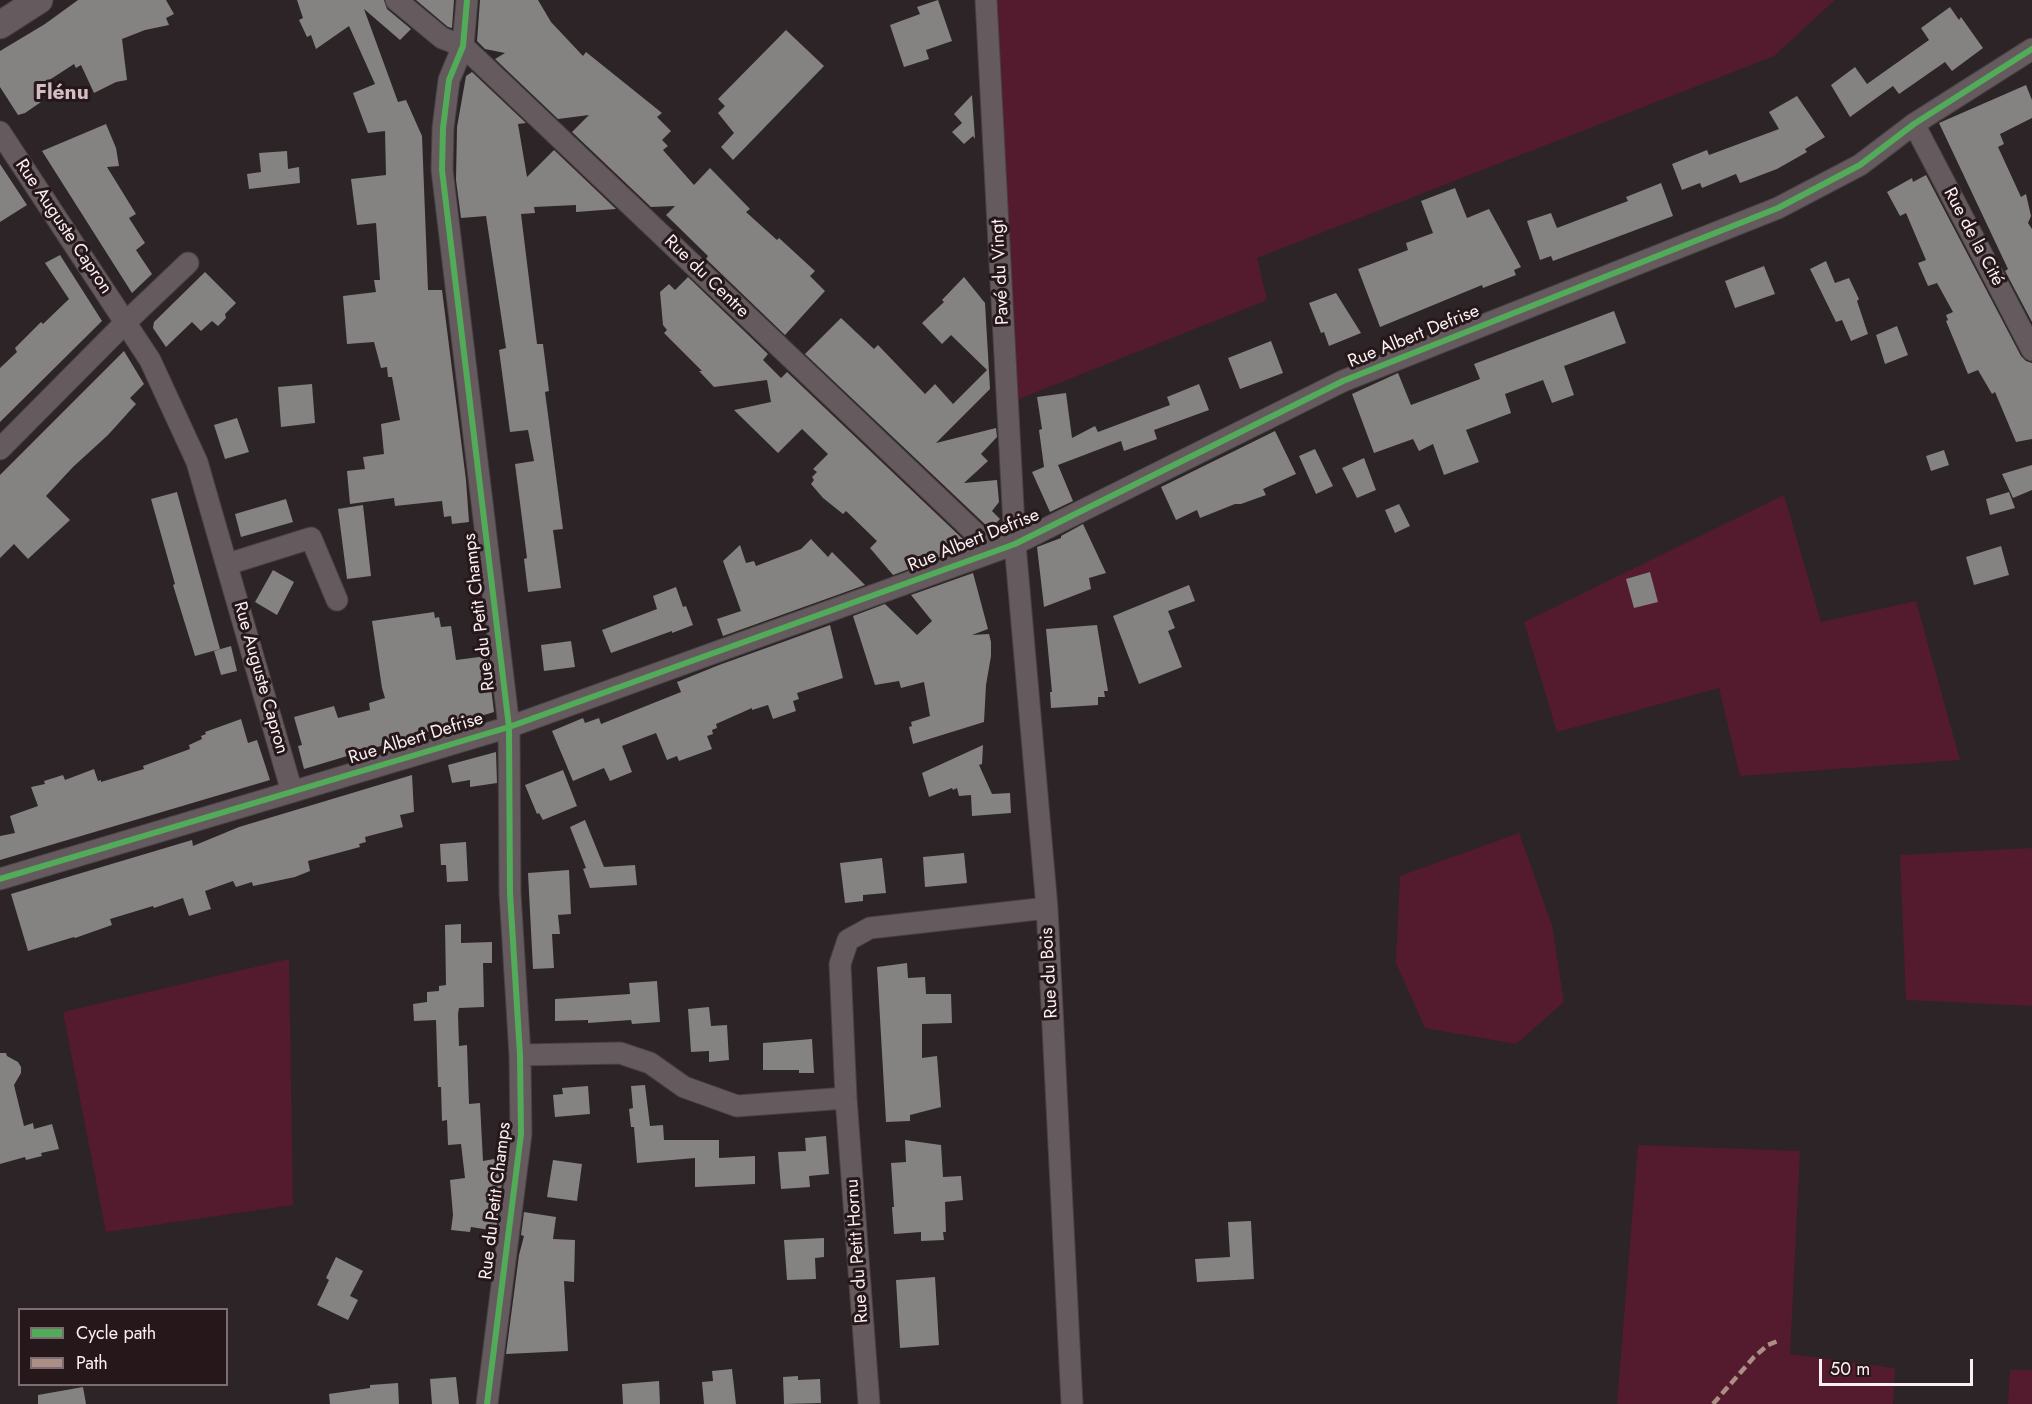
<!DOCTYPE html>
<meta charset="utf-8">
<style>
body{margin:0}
#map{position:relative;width:2032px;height:1404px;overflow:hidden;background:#2c2426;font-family:Jost,sans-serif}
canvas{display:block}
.legend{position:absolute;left:18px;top:1308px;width:210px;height:78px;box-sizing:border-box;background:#26171b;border:2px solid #7b6d71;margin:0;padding:8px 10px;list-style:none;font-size:18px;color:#faeff1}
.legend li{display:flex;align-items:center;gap:12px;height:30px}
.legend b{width:30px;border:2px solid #7b6d71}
.scale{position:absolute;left:1819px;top:1359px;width:154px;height:27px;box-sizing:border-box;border:3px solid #faeff1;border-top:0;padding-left:8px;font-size:18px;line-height:21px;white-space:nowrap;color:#faeff1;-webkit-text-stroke:4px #26171b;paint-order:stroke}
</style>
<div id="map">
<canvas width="2032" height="1404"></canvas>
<ul class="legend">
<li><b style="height:8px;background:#51ab58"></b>Cycle path</li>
<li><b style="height:8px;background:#ac8f84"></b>Path</li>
</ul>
<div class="scale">50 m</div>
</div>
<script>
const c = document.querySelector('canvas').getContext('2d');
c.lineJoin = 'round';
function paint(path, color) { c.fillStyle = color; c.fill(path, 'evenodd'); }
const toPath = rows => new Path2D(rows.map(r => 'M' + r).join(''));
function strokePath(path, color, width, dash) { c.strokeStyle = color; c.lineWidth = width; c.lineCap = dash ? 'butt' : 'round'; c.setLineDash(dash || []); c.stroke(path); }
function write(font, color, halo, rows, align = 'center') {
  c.font = font + ' Jost,sans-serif'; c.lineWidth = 6; c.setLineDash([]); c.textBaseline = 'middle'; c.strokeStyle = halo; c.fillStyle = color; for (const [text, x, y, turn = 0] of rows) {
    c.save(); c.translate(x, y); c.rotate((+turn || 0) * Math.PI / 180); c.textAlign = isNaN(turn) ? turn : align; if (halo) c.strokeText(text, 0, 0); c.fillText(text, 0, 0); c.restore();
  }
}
paint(toPath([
 [986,0,1835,0,1774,56,1257,258,1267,300,1009,403],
 [1784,495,1821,622,1916,601,1960,760,1740,776,1719,688,1557,732,1524,622],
 [1519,833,1552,925,1564,1002,1516,1044,1425,1028,1396,963,1400,876],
 [2032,848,2032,1006,1906,1000,1900,855],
 [289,959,293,1205,106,1232,63,1012],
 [1638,1145,1800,1151,1790,1354,1895,1368,1893,1404,1617,1404],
 [2010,1370,2032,1370,2032,1404,2008,1404]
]), '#541b2e');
paint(toPath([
 [78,0,166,0,174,14,166,18,169,25,145,30,122,39,127,80,116,82,94,93,81,65,76,68,74,64,34,90,41,102,25,113,18,115,0,87,0,51,45,24],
 [297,0,384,0,387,9,411,29,400,40,364,9,398,102,406,100,422,136,428,290,442,290,466,480,469,522,452,524,451,516,444,517,442,501,395,506,394,498,350,504,347,471,365,469,363,457,384,454,381,424,400,420,392,377,388,377,387,367,381,368,374,342,347,344,343,296,376,292,374,280,380,280,376,223,357,225,351,179,386,175,385,131,368,133,353,93,375,84,349,26,316,49,311,35,307,37,299,20,303,18],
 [416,0,454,0,452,28,448,27],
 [480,0,538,0,551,22,583,56,586,52,662,113,657,117,671,131,662,140,668,146,663,150,694,185,710,168,750,209,746,212,777,240,779,238,815,271,810,276,825,291,785,335,706,259,708,256,666,215,675,206,651,207,572,132,589,115,558,119,495,59,505,53,485,49,477,41],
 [938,0,952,41,926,50,929,59,904,67,890,25,920,14,917,7],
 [1950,7,1959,20,1961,17,1983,48,1952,71,1945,62,1899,94,1893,86,1850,117,1831,85,1855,67,1867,84,1929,40,1921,28],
 [786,30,824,66,733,160,721,147,734,133,718,113,725,106,718,99],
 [472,72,526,123,518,124,527,177,554,150,616,209,576,212,576,205,534,207,535,213,521,214,537,344,543,344,549,391,545,392,563,529,553,530,561,588,528,592,524,559,527,558,515,464,534,461,528,430,510,432,499,350,506,348,486,216,461,218,456,180,457,127,466,76],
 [2026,85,2032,100,2032,118,2000,134,2004,144,1998,147,2021,197,2026,194,2031,216,2028,223,2032,229,2032,322,2005,271,2008,269,1939,123],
 [972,95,975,139,973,136,964,144,952,132,962,123,954,114],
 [1797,96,1825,137,1805,149,1807,152,1777,169,1740,183,1736,174,1702,188,1700,183,1682,190,1672,164,1707,150,1709,155,1779,129,1769,112],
 [106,124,116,148,119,166,107,167,136,214,129,218,145,243,136,250,152,274,132,293,42,151],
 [287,151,288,169,299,167,300,183,249,189,247,174,261,172,259,153],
 [0,164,27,205,0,222],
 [1926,175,2021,356,2026,361,2032,363,2032,439,2016,442,1995,392,1992,394,1978,370,1968,374,1946,321,1948,320,1946,315,1953,312,1937,283,1928,286,1918,263,1926,260,1906,213,1900,216,1887,192,1912,178,1913,182],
 [1661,183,1673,216,1553,261,1551,256,1540,260,1527,221,1551,213,1557,228,1628,201,1626,197],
 [1455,188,1467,218,1489,209,1521,267,1514,270,1516,275,1483,288,1482,285,1380,327,1358,269,1408,250,1406,243,1433,233,1421,201],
 [60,255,102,321,0,422,0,368,17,352,15,348,41,322,43,324,69,299,45,263],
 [1826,261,1835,283,1849,278,1859,299,1857,301,1868,334,1851,341,1842,320,1836,322,1810,269],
 [1764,266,1775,294,1735,308,1725,281],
 [205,272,236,303,225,314,226,318,218,326,212,321,201,331,192,322,166,347,153,328,154,322],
 [688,277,768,354,763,360,781,378,787,372,965,541,963,549,893,575,870,548,877,541,846,511,843,514,823,498,811,484,814,480,812,477,817,472,813,469,828,454,802,429,778,453,734,410,771,402,767,380,714,387,699,371,702,371,664,333,667,330,663,325,660,292,669,284,675,290],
 [964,277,985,303,990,389,936,443,996,428,997,437,981,454,988,461,964,483,997,480,999,502,992,511,1000,519,990,529,805,354,841,318,874,349,878,345,925,394,935,384,953,404,987,370,951,335,942,344,922,323,944,302,942,300],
 [1336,293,1361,333,1329,346,1324,332,1321,333,1309,303],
 [1614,311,1626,343,1564,366,1574,395,1552,403,1543,380,1505,394,1511,413,1466,430,1479,462,1444,475,1433,444,1419,451,1413,439,1374,453,1352,394,1398,373,1411,405,1480,379,1474,364],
 [1897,326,1908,355,1885,364,1876,335],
 [1271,341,1283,373,1240,389,1228,358],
 [124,351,144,384,130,398,136,404,108,435,73,467,46,496,70,520,28,559,14,544,0,558,0,475],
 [312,384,315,423,281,427,278,387],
 [1199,384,1209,410,1154,430,1157,439,1124,451,1121,441,1058,465,1073,501,1050,512,1032,472,1044,467,1039,430,1042,429,1037,397,1066,393,1072,438,1095,426,1098,432,1170,405,1167,397],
 [237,418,249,452,225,459,214,425],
 [1275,431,1296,474,1263,489,1266,495,1241,504,1235,504,1200,518,1197,510,1176,520,1161,487],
 [1315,449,1333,486,1316,494,1299,456],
 [1944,450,1949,465,1931,471,1926,456],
 [1364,458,1376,490,1357,498,1342,468],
 [2032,465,2032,490,2013,498,2002,474],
 [177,492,220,649,195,656,173,585,175,584,151,499],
 [2009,492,2015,508,1990,515,1986,499],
 [286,499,293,522,241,537,235,514],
 [1399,504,1410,526,1395,533,1385,510],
 [363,505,371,576,347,579,338,509],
 [1083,524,1106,573,1089,578,1091,589,1044,607,1037,547,1061,538,1061,536],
 [811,539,828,557,832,552,865,585,723,636,717,619,741,611,723,561,740,545,746,563,754,561,756,566,801,549],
 [2001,546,2009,575,1974,585,1966,557],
 [273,570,294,582,277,615,255,602],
 [1650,572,1658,602,1634,608,1626,579],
 [973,573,988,629,972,635,989,634,991,642,991,656,986,685,984,722,913,744,909,727,912,726,911,722,930,716,924,682,901,688,899,681,875,685,853,616,885,604,917,635,932,621,911,595],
 [1189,585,1195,601,1168,611,1175,628,1168,631,1182,667,1139,684,1113,616],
 [676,587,683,607,686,606,693,625,672,633,672,631,611,653,602,630,657,609,653,596],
 [434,612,435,618,439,617,441,627,451,626,456,660,487,656,494,712,304,769,298,746,302,745,294,717,334,706,338,718,370,710,369,703,385,698,382,688,372,621],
 [830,625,843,678,797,693,799,699,793,701,796,711,773,719,768,705,752,710,752,708,716,724,717,728,712,730,713,734,707,736,712,749,679,761,677,756,667,760,656,733,622,746,632,772,610,781,604,768,573,781,552,731,583,718,585,723,599,718,601,724,681,692,677,682,719,665],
 [1097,625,1108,691,1104,691,1105,697,1098,697,1098,705,1051,708,1050,692,1052,692,1046,629],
 [571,641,575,667,544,671,541,645],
 [231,646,237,671,221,675,214,651],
 [241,719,248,743,257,740,270,780,0,860,0,836,15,833,10,816,38,806,31,787,45,784,44,781,63,775,65,780,94,769,98,781,101,780,101,782,144,769,143,766,190,749,189,745,202,739,201,736,206,734,205,732],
 [983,745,982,764,979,765,992,794,1010,793,1011,813,972,816,971,795,959,796,957,788,953,790,952,788,929,797,922,773],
 [496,752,497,783,470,787,470,780,452,783,448,765],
 [563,770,577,806,543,820,539,813,537,814,525,785],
 [412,775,414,812,400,815,403,827,365,837,366,842,359,844,360,847,308,861,310,871,295,877,253,886,252,882,236,887,233,881,205,891,211,909,189,916,183,898,154,908,153,906,110,919,112,925,75,938,74,937,28,951,11,894,192,840,193,846,239,827],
 [585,820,604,867,635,865,637,885,590,888,583,869,586,868,570,827],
 [466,842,468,881,447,882,446,865,441,865,440,844],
 [964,853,967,883,925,887,923,857],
 [882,858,886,893,863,895,863,901,845,903,840,863],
 [569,870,571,914,558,915,560,934,552,934,554,968,533,969,528,873],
 [461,924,461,943,492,942,492,963,483,963,484,1007,459,1008,458,1014,459,1046,467,1045,469,1104,480,1103,483,1161,505,1157,496,1231,471,1227,470,1232,451,1230,453,1215,450,1180,465,1178,461,1144,448,1145,447,1120,442,1121,441,1087,438,1087,436,1020,414,1021,413,1004,427,1002,427,992,439,991,439,986,446,985,445,925],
 [907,963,908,978,925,977,926,994,951,994,952,1023,922,1024,922,1058,937,1056,941,1107,910,1115,910,1121,886,1122,877,967],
 [657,981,660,1022,632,1024,631,1020,588,1023,588,1020,555,1021,555,999,630,994,629,983],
 [709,1007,711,1026,727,1025,729,1060,709,1062,709,1051,691,1052,688,1009],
 [812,1039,814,1073,799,1073,799,1070,763,1070,763,1043],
 [0,1053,6,1053,7,1056,18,1062,21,1067,21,1073,14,1085,24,1126,33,1123,34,1129,52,1124,59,1149,41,1153,42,1156,26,1160,25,1157,0,1164],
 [645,1085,650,1126,663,1125,664,1140,719,1140,719,1158,755,1156,755,1184,695,1187,695,1158,637,1163,634,1127,631,1127,629,1109,633,1108,631,1086],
 [588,1086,590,1114,555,1117,553,1095,563,1094,562,1088],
 [826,1136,829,1174,809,1176,810,1187,781,1189,778,1152,806,1151,805,1138],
 [905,1140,941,1145,943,1177,961,1176,963,1200,945,1202,946,1232,943,1232,944,1240,921,1241,921,1232,894,1234,892,1207,894,1207,891,1163,906,1162],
 [553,1160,582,1164,577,1201,547,1197],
 [524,1212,556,1217,553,1239,575,1240,574,1282,564,1281,568,1351,506,1354,519,1255,524,1236,521,1235],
 [1251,1221,1254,1279,1197,1282,1195,1259,1230,1257,1228,1222],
 [824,1238,824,1257,815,1258,816,1279,787,1280,784,1240],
 [336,1257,363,1271,350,1296,358,1300,348,1320,317,1305,329,1280,326,1278],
 [935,1277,939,1345,900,1348,896,1280],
 [732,1369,736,1404,704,1404,702,1382,713,1381,712,1371],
 [798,1376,798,1380,820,1379,821,1403,784,1404,783,1377],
 [456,1377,459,1404,432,1404,430,1379],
 [659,1381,660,1404,623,1404,622,1384],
 [398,1383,399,1404,330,1404,329,1394,370,1388,370,1385],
 [83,1387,86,1404,38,1404,38,1395]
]), '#848381');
const minor = toPath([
 [396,0,442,38,463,46,989,546,1009,545],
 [467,0,463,46,449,80,443,128,442,170,509,727,510,893,520,1055,521,1134,487,1404],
 [986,0,1015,544,1047,908,1072,1404],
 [1914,124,2032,350],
 [0,132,150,360,197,462,292,792],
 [0,449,126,322,188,263],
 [228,564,311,538,337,600],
 [0,879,509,727,1015,544,1343,381,1778,208,1860,165,1914,124,2032,49],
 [520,1055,620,1053,650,1063,684,1087,737,1106,846,1098],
 [869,1404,846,1098,840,964,848,940,870,928,1047,908]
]);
const tertiary = toPath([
 [0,25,39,0]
]);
strokePath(minor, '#484143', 23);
strokePath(tertiary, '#484143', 29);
strokePath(minor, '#655a5d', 21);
strokePath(tertiary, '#655a5d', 27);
strokePath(toPath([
 [1713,1404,1754,1357,1768,1345,1780,1340]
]), '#ac8f84', 4.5, [9, 4.5]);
strokePath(toPath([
 [467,0,463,46,449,80,443,128,442,170,509,727,510,893,520,1055,521,1134,487,1404],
 [0,879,509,727,1015,544,1343,381,1778,208,1860,165,1914,124,2032,49]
]), '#51ab58', 6);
write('18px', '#faeff1', '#26171b', [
 ["Rue Auguste Capron",63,227,56],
 ["Rue de la Cité",1973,237,62],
 ["Pavé du Vingt",1001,272,-93],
 ["Rue du Centre",706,277,44],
 ["Rue Albert Defrise",1414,337,-22],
 ["Rue Albert Defrise",974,541,-22],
 ["Rue du Petit Champs",480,612,-97],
 ["Rue Auguste Capron",260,678,74],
 ["Rue Albert Defrise",416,739,-17],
 ["Rue du Bois",1050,973,-93],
 ["Rue du Petit Champs",496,1201,-83],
 ["Rue du Petit Hornu",858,1251,-94]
]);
write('bold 21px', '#d3bec3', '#26171b', [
 ["Flénu",62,94]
]);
</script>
